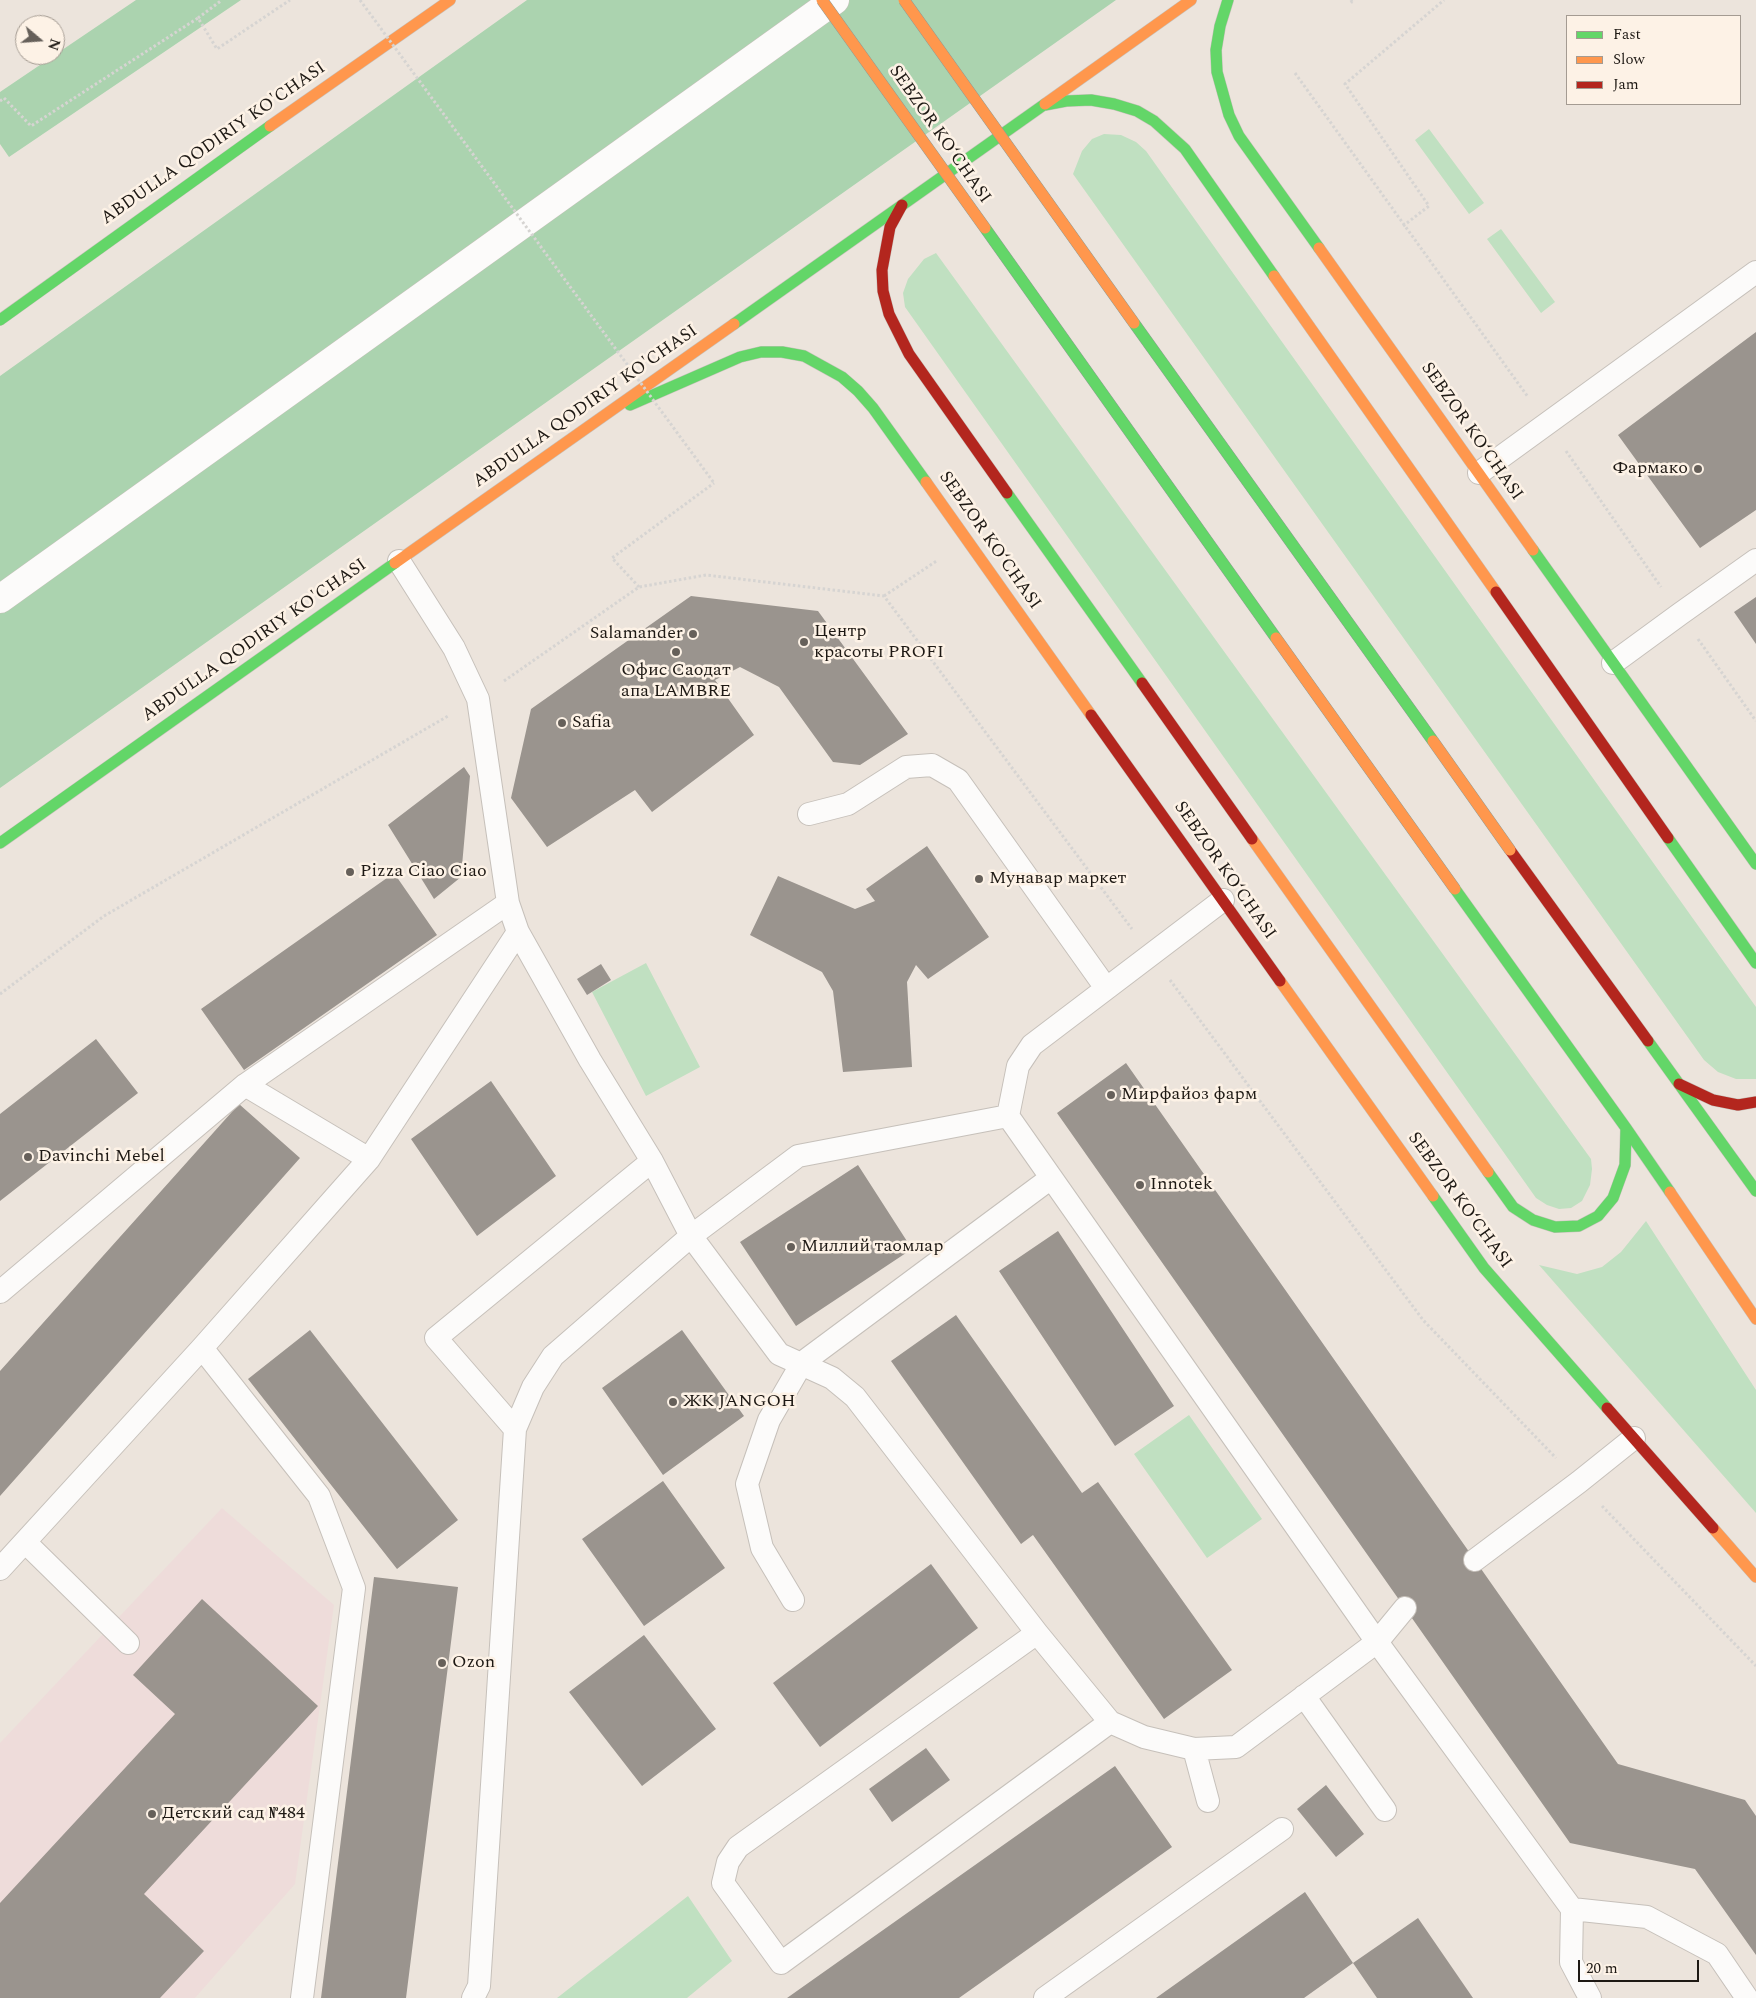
<!DOCTYPE html>
<meta charset="utf-8">
<style>
body{margin:0}
#map{position:relative;width:1756px;height:1998px;overflow:hidden;background:#ece4dc;font-family:Spectral,serif}
canvas{display:block}
.legend{position:absolute;left:1566px;top:15px;width:175px;height:90px;box-sizing:border-box;background:#fdf2e6;border:1px solid #a49b92;margin:0;padding:6px 9px;list-style:none;font-size:15px;color:#1e1914}
.legend li{display:flex;align-items:center;gap:10px;height:25px}
.legend b{width:25px;border:1px solid #a49b92}
.north{position:absolute;left:15px;top:15px;width:50px;height:50px;box-sizing:border-box;background:#fdf2e6;border:1px solid #a49b92;border-radius:50%;rotate:108deg;font-size:14px;font-weight:700;line-height:20px;text-align:center;color:#1e1914}
.north::after{content:'';display:block;margin:auto;width:18px;height:22px;background:#66605a;clip-path:polygon(50% 0,100% 100%,50% 72%,0 100%)}
.scale{position:absolute;left:1578px;top:1960px;width:121px;height:22px;box-sizing:border-box;border:2px solid #1e1914;border-top:0;padding-left:6px;font-size:15px;line-height:18px;white-space:nowrap;color:#1e1914;-webkit-text-stroke:4px #fdf2e6;paint-order:stroke}
</style>
<div id="map">
<canvas width="1756" height="1998"></canvas>
<ul class="legend">
<li><b style="height:6px;background:#63d668"></b>Fast</li>
<li><b style="height:6px;background:#ff974d"></b>Slow</li>
<li><b style="height:6px;background:#b3261e"></b>Jam</li>
</ul>
<div class="north">N</div>
<div class="scale">20 m</div>
</div>
<script>
const c = document.querySelector('canvas').getContext('2d');
c.lineJoin = 'round';
function paint(path, color) { c.fillStyle = color; c.fill(path, 'evenodd'); }
const toPath = rows => new Path2D(rows.map(r => 'M' + r).join(''));
function strokePath(path, color, width, dash) { c.strokeStyle = color; c.lineWidth = width; c.lineCap = dash ? 'butt' : 'round'; c.setLineDash(dash || []); c.stroke(path); }
function write(font, color, halo, rows, align = 'center') {
  c.font = font + ' Spectral,serif'; c.lineWidth = 5; c.setLineDash([]); c.textBaseline = 'middle'; c.strokeStyle = halo; c.fillStyle = color; for (const [text, x, y, turn = 0] of rows) {
    c.save(); c.translate(x, y); c.rotate((+turn || 0) * Math.PI / 180); c.textAlign = isNaN(turn) ? turn : align; if (halo) c.strokeText(text, 0, 0); c.fillText(text, 0, 0); c.restore();
  }
}
paint(toPath([
 [222,1508,334,1605,295,1884,195,1998,0,1998,0,1743]
]), '#eedcda');
paint(toPath([
 [1429,129,1484,203,1469,214,1415,140],
 [1104,134,1121,135,1136,142,1146,151,1756,1007,1756,1079,1736,1079,1718,1072,1704,1060,1073,174,1082,151,1092,139],
 [1501,229,1555,302,1541,313,1487,239],
 [936,253,1591,1159,1592,1169,1590,1185,1582,1201,1571,1208,1559,1209,1547,1205,1536,1198,905,307,903,293,908,279,924,259],
 [646,963,700,1067,646,1096,592,992],
 [1646,1221,1756,1390,1756,1513,1539,1265,1577,1274,1602,1267,1621,1252],
 [1189,1415,1262,1519,1207,1558,1134,1454],
 [688,1896,732,1961,687,1998,557,1998]
]), '#c0e0c1');
paint(toPath([
 [136,0,241,0,9,157,0,144,0,92],
 [527,0,1116,0,0,788,0,376]
]), '#abd3af');
paint(toPath([
 [1756,332,1756,510,1700,548,1618,435],
 [691,596,818,611,908,734,860,765,833,762,779,687,740,667,715,680,754,735,652,812,635,790,547,847,511,798,531,709],
 [1756,597,1756,644,1734,612],
 [464,767,470,776,461,877,434,899,388,825],
 [927,846,989,937,928,979,916,965,907,982,912,1067,843,1072,833,991,822,972,750,935,778,876,855,909,875,901,866,889],
 [394,873,437,935,244,1070,201,1009],
 [601,964,611,980,587,995,577,979],
 [96,1039,138,1093,0,1201,0,1114],
 [1126,1063,1618,1764,1745,1800,1756,1816,1756,1955,1695,1869,1570,1843,1057,1113],
 [491,1081,556,1176,477,1236,411,1139],
 [239,1104,300,1158,0,1496,0,1371],
 [858,1165,912,1249,796,1326,740,1242],
 [1058,1231,1174,1406,1115,1446,999,1271],
 [956,1315,1082,1493,1098,1482,1232,1670,1164,1719,1033,1535,1021,1544,891,1361],
 [310,1330,458,1520,397,1569,248,1379],
 [682,1330,744,1416,663,1475,602,1388],
 [663,1481,725,1568,644,1626,582,1539],
 [931,1564,978,1628,820,1747,773,1683],
 [374,1577,458,1587,432,1792,406,1998,321,1998],
 [202,1599,318,1706,144,1894,204,1951,160,1998,0,1998,0,1903,175,1714,133,1675],
 [644,1635,716,1729,642,1786,569,1692],
 [926,1748,950,1780,892,1822,869,1789],
 [1115,1766,1172,1847,959,1998,787,1998],
 [1326,1785,1364,1834,1336,1857,1297,1809],
 [1305,1892,1353,1963,1304,1998,1156,1998],
 [1418,1918,1473,1998,1377,1998,1353,1963]
]), '#9a948e');
const lane = toPath([
 [1479,473,1756,272],
 [399,561,454,648,478,699,508,903,518,932,590,1060,652,1161,691,1236,798,1156,1008,1116],
 [1613,663,1680,614,1756,560],
 [809,814,848,804,906,767,932,765,958,780,1106,988],
 [1223,900,1032,1045,1018,1066,1008,1116,1377,1642,1572,1909,1647,1917,1717,1954,1747,1998],
 [245,1085,369,1159],
 [0,1292,245,1085,508,903],
 [202,1348,319,1496,354,1588,302,1998],
 [515,1429,436,1338,652,1161],
 [25,1542,128,1643],
 [1475,1560,1579,1482,1634,1438],
 [0,1569,202,1348,369,1159,518,932],
 [793,1600,762,1548,747,1484,769,1420,802,1363,1051,1178],
 [1037,1633,738,1847,728,1862,723,1883,781,1963,1110,1722],
 [1304,1696,1385,1810],
 [1208,1801,1194,1749,1236,1747,1377,1642,1405,1608],
 [1572,1909,1571,1962,1590,1998],
 [473,1998,479,1986,515,1429,533,1387,553,1356,691,1236,779,1354,832,1378,855,1397,1037,1633,1110,1722,1144,1737,1194,1749],
 [1045,1998,1282,1829]
]);
const street = toPath([
 [0,599,835,0]
]);
const fast = toPath([
 [1228,0,1220,26,1216,50,1217,72,1229,115,1239,136,1319,248],
 [1045,105,1066,101,1091,100,1114,104,1137,111,1154,121,1185,149,1274,276],
 [0,320,270,126],
 [734,324,1045,104],
 [630,405,740,357,761,352,782,352,804,356,842,377,858,391,873,408,926,482],
 [1007,493,1142,683],
 [1533,550,1756,864],
 [1668,838,1756,963],
 [0,843,395,563],
 [1455,889,1626,1128,1670,1192],
 [1648,1041,1756,1191],
 [1488,1172,1513,1207,1533,1220,1555,1227,1579,1226,1598,1216,1613,1198,1625,1165,1626,1128],
 [1433,1196,1484,1268,1607,1408]
]);
const slow = toPath([
 [1045,104,1191,0],
 [270,126,450,0],
 [1319,248,1533,550],
 [1274,276,1496,592],
 [926,482,1091,715],
 [395,563,734,324],
 [1252,839,1488,1172],
 [1280,981,1433,1196],
 [1670,1192,1756,1319],
 [1713,1528,1756,1577]
]);
const jam = toPath([
 [902,205,890,227,882,270,883,291,889,314,909,354,1007,493],
 [1496,592,1668,838],
 [1142,683,1252,839],
 [1091,715,1280,981],
 [1510,850,1648,1041],
 [1679,1084,1713,1100,1738,1105,1756,1102],
 [1607,1408,1713,1528]
]);
strokePath(lane, '#c6c0ba', 24);
strokePath(street, '#c6c0ba', 29);
strokePath(fast, '#c6c0ba', 12);
strokePath(slow, '#c6c0ba', 12);
strokePath(jam, '#c6c0ba', 12);
strokePath(toPath([
 [1351,0,1352,2,1354,0],
 [198,18,222,0],
 [1295,73,1528,397],
 [0,101,4,98,31,126,198,18,217,49,290,0],
 [1403,226,1429,206,1345,84,1444,0],
 [1566,451,1661,587],
 [639,587,612,558,714,483],
 [884,596,938,560],
 [1698,639,1756,721],
 [504,681,639,587,706,575,884,596,1132,929],
 [1170,980,1423,1320,1556,1458],
 [0,994,104,916,448,716],
 [1602,1506,1756,1666]
]), '#d6d4d2', 3, [2.5, 2.5]);
strokePath(lane, '#fcfbfa', 22);
strokePath(street, '#fcfbfa', 28);
strokePath(fast, '#63d668', 11);
strokePath(slow, '#ff974d', 11);
strokePath(jam, '#b3261e', 11);
const fastBridge = toPath([
 [985,228,1276,638],
 [1134,323,1433,741]
]);
const slowBridge = toPath([
 [822,0,985,228],
 [904,0,1134,323],
 [1276,638,1455,889],
 [1433,741,1510,850]
]);
strokePath(fastBridge, '#909b94', 12, []);
strokePath(slowBridge, '#909b94', 12, []);
strokePath(toPath([
 [360,0,714,483]
]), '#d6d4d2', 3, [2.5, 2.5]);
strokePath(fastBridge, '#63d668', 11);
strokePath(slowBridge, '#ff974d', 11);
for (const [x, y, r, color] of [
 [1698,469,5,"#66605a"],
 [693,634,5,"#66605a"],
 [804,642,5,"#66605a"],
 [676,652,5,"#66605a"],
 [562,723,5,"#66605a"],
 [350,872,5,"#66605a"],
 [979,879,5,"#66605a"],
 [1111,1095,5,"#66605a"],
 [28,1157,5,"#66605a"],
 [1140,1185,5,"#66605a"],
 [791,1247,5,"#66605a"],
 [673,1402,5,"#66605a"],
 [442,1663,5,"#66605a"],
 [152,1814,5,"#66605a"]
]) { const dot = new Path2D(); dot.arc(x, y, r, 0, 2 * Math.PI); c.fillStyle = color; c.fill(dot); strokePath(dot, '#fdf2e6', 2); }
write('18px', '#1e1914', '#fdf2e6', [
 ["SEBZOR KO‘CHASI",939,135,55],
 ["ABDULLA QODIRIY KO'CHASI",214,144,-35],
 ["ABDULLA QODIRIY KO'CHASI",586,407,-35],
 ["SEBZOR KO‘CHASI",1471,432,55],
 ["SEBZOR KO‘CHASI",989,541,55],
 ["ABDULLA QODIRIY KO'CHASI",255,641,-35],
 ["SEBZOR KO‘CHASI",1224,871,55],
 ["SEBZOR KO‘CHASI",1459,1201,54]
]);
write('18px', '#1e1914', '#fdf2e6', [
 ["Фармако",1688,469,"right"],
 ["Центр",814,632],
 ["красоты PROFI",814,653],
 ["Salamander",683,634,"right"],
 ["Офис Саодат",676,671,"center"],
 ["апа LAMBRE",676,692,"center"],
 ["Safia",572,723],
 ["Pizza Ciao Ciao",360,872],
 ["Мунавар маркет",989,879],
 ["Мирфайоз фарм",1121,1095],
 ["Davinchi Mebel",38,1157],
 ["Innotek",1150,1185],
 ["Миллий таомлар",801,1247],
 ["ЖК JANGOH",683,1402],
 ["Ozon",452,1663],
 ["Детский сад №484",162,1814]
], 'left');
</script>
